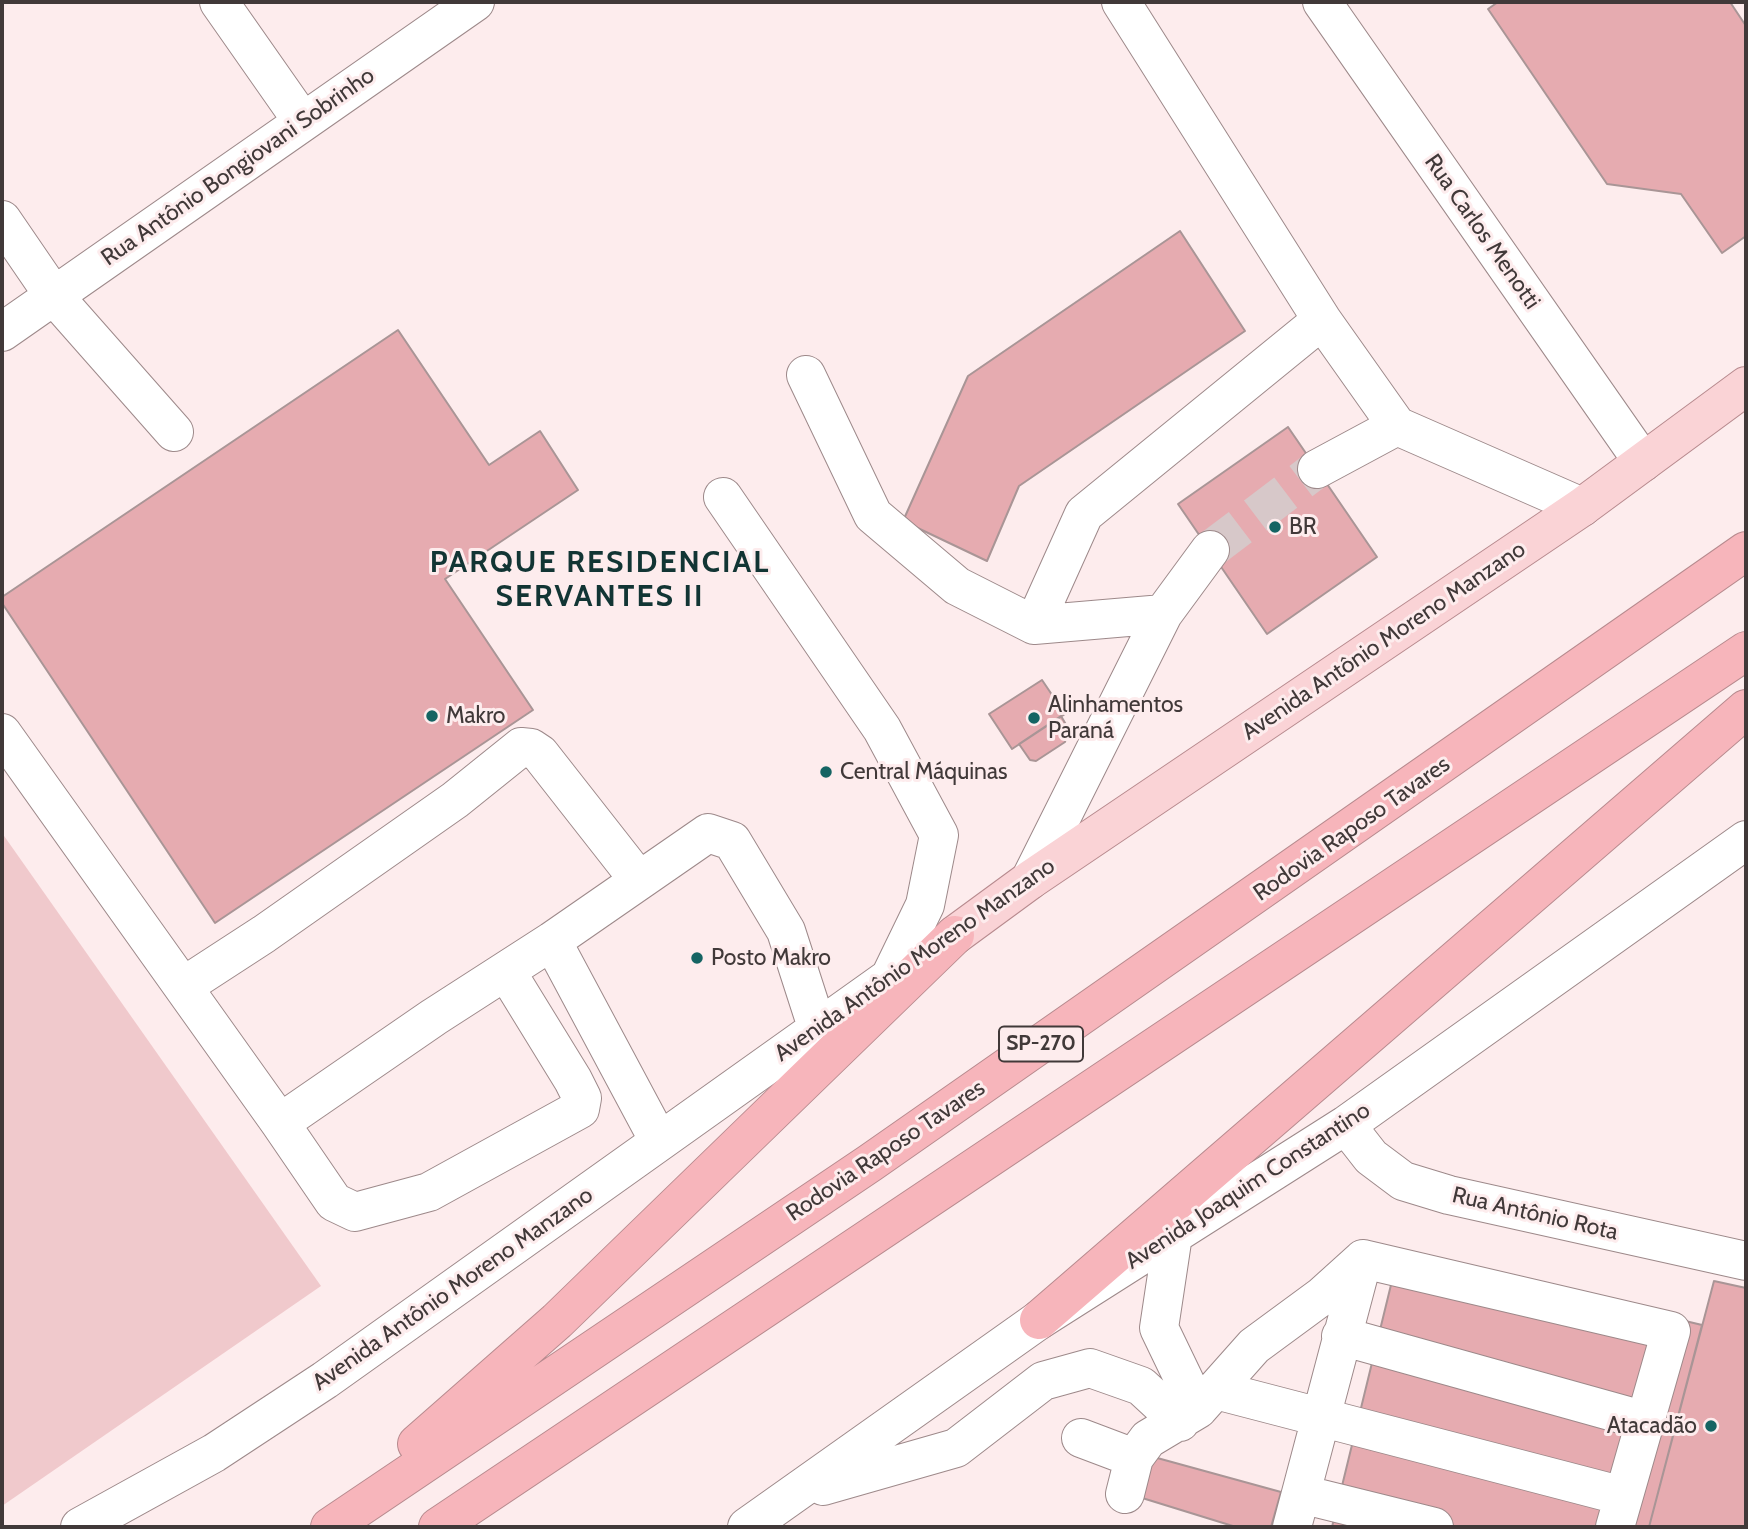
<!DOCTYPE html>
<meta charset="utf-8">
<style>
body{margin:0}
#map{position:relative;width:1748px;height:1529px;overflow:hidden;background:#fdeced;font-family:Cabin,sans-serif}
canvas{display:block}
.frame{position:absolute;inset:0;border:4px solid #413939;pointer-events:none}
</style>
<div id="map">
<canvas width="1748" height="1529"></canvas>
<div class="frame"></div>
</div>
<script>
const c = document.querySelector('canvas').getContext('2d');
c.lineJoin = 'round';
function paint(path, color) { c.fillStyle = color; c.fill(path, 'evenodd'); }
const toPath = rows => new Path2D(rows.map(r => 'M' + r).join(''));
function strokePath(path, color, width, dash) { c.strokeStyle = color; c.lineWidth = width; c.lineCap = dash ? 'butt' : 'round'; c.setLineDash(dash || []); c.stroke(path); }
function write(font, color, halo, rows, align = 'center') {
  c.font = font + ' Cabin,sans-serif'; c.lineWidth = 6; c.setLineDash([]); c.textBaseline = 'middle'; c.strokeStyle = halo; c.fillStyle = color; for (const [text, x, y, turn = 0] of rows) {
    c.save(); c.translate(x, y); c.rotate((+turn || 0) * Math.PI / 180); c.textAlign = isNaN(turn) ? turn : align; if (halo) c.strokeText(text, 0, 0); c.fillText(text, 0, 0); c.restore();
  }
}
paint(toPath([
 [2,833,321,1286,2,1506]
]), '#f0c9cc');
const building = toPath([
 [1498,2,1730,2,1746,26,1746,236,1722,253,1681,194,1607,184,1488,9,1498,2],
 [1180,231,1245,331,1019,486,987,561,903,521,968,376,1180,231],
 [398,330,489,465,540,431,578,490,445,579,533,710,215,923,2,603,2,597,398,330],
 [1288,427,1377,557,1267,634,1178,504,1288,427],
 [1042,680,1065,714,1012,749,989,714,1042,680],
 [1061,716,1068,728,1065,742,1036,761,1030,760,1019,744,1061,716],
 [1399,1252,1702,1325,1649,1527,1332,1527,1399,1252],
 [1714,1281,1746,1288,1746,1527,1649,1527,1714,1281],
 [1150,1456,1281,1492,1271,1527,1236,1527,1139,1497,1150,1456]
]);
paint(building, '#e6abb0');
strokePath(building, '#a99596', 2);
strokePath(toPath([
 [1210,550,1317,469]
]), '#d7c8c9', 38, [38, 19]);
const minor = toPath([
 [219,2,303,122],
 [1121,2,1322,320,1397,426,1582,507],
 [1322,2,1643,462],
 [2,220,54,296,174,432],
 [2,332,475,2],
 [806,375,873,515,957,586,1034,625,1163,614],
 [1317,469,1397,426],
 [723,497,882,729,939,835,925,905,892,973],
 [1034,625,1084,514,1322,320],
 [2,733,280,1123],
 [1030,880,1163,614,1210,550],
 [552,941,659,1141],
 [506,971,573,1080,582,1098,580,1109,429,1192,355,1212,334,1202,280,1123,434,1017,552,941,708,833,732,841,786,931,817,1027],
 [184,986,264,934,455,800,521,747,531,748,540,754,638,879],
 [1346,1125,1371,1157,1403,1181,1449,1195,1746,1261],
 [1173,1235,1159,1328,1198,1409],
 [1363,1259,1671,1331,1615,1527],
 [1341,1336,1646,1421],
 [1216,1390,1623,1496],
 [1081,1438,1134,1458],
 [823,1486,956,1448,1043,1381,1090,1368,1141,1386,1180,1422],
 [1125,1494,1134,1458,1148,1439,1198,1409,1254,1346,1322,1296,1363,1259,1292,1527],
 [1301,1494,1434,1527],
 [80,1527,214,1453,325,1380,920,956],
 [747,1527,1039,1320,1346,1125,1746,840]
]);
const major = toPath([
 [955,935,1030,880,1582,507,1746,386]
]);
const highway = toPath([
 [1039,1320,1746,709],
 [417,1444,557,1321,955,935],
 [330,1527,870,1163,1746,551],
 [438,1527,1746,651]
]);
strokePath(minor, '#9d898a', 40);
strokePath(major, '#b78a8e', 40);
strokePath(highway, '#b78a8e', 40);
strokePath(minor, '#fff', 38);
strokePath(major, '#fad3d6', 38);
strokePath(highway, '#f7b5bb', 38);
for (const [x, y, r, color] of [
 [1275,527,7,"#156463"],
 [432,716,7,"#156463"],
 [1034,718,7,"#156463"],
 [826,772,7,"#156463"],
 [697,958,7,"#156463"],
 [1711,1426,7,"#156463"]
]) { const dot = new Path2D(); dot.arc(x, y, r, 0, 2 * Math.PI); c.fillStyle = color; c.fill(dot); strokePath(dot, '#fdeced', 2.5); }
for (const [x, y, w] of [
 [1041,1044,84]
]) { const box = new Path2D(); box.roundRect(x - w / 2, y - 17.5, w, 35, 5); c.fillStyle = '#fdeced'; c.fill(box); strokePath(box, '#413939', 2); }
write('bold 21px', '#413939', null, [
 ["SP-270",1041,1044]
]);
write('23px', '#413939', '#fdeced', [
 ["Rua Antônio Bongiovani Sobrinho",238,167,-35],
 ["Rua Carlos Menotti",1482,232,55],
 ["Avenida Antônio Moreno Manzano",1384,641,-34],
 ["Rodovia Raposo Tavares",1352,829,-35],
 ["Avenida Antônio Moreno Manzano",915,960,-35],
 ["Rodovia Raposo Tavares",886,1151,-34],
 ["Avenida Joaquim Constantino",1248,1186,-33],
 ["Rua Antônio Rota",1535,1214,13],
 ["Avenida Antônio Moreno Manzano",453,1289,-35]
]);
write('23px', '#413939', '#fdeced', [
 ["BR",1289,527],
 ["Alinhamentos",1048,705],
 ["Paraná",1048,731],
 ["Makro",446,716],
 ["Central Máquinas",840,772],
 ["Posto Makro",711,958],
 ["Atacadão",1697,1426,"right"]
], 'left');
c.letterSpacing = '2px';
write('bold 30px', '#123534', '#fdeced', [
 ["PARQUE RESIDENCIAL",600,563],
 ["SERVANTES II",600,597]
]);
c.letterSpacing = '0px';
</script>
